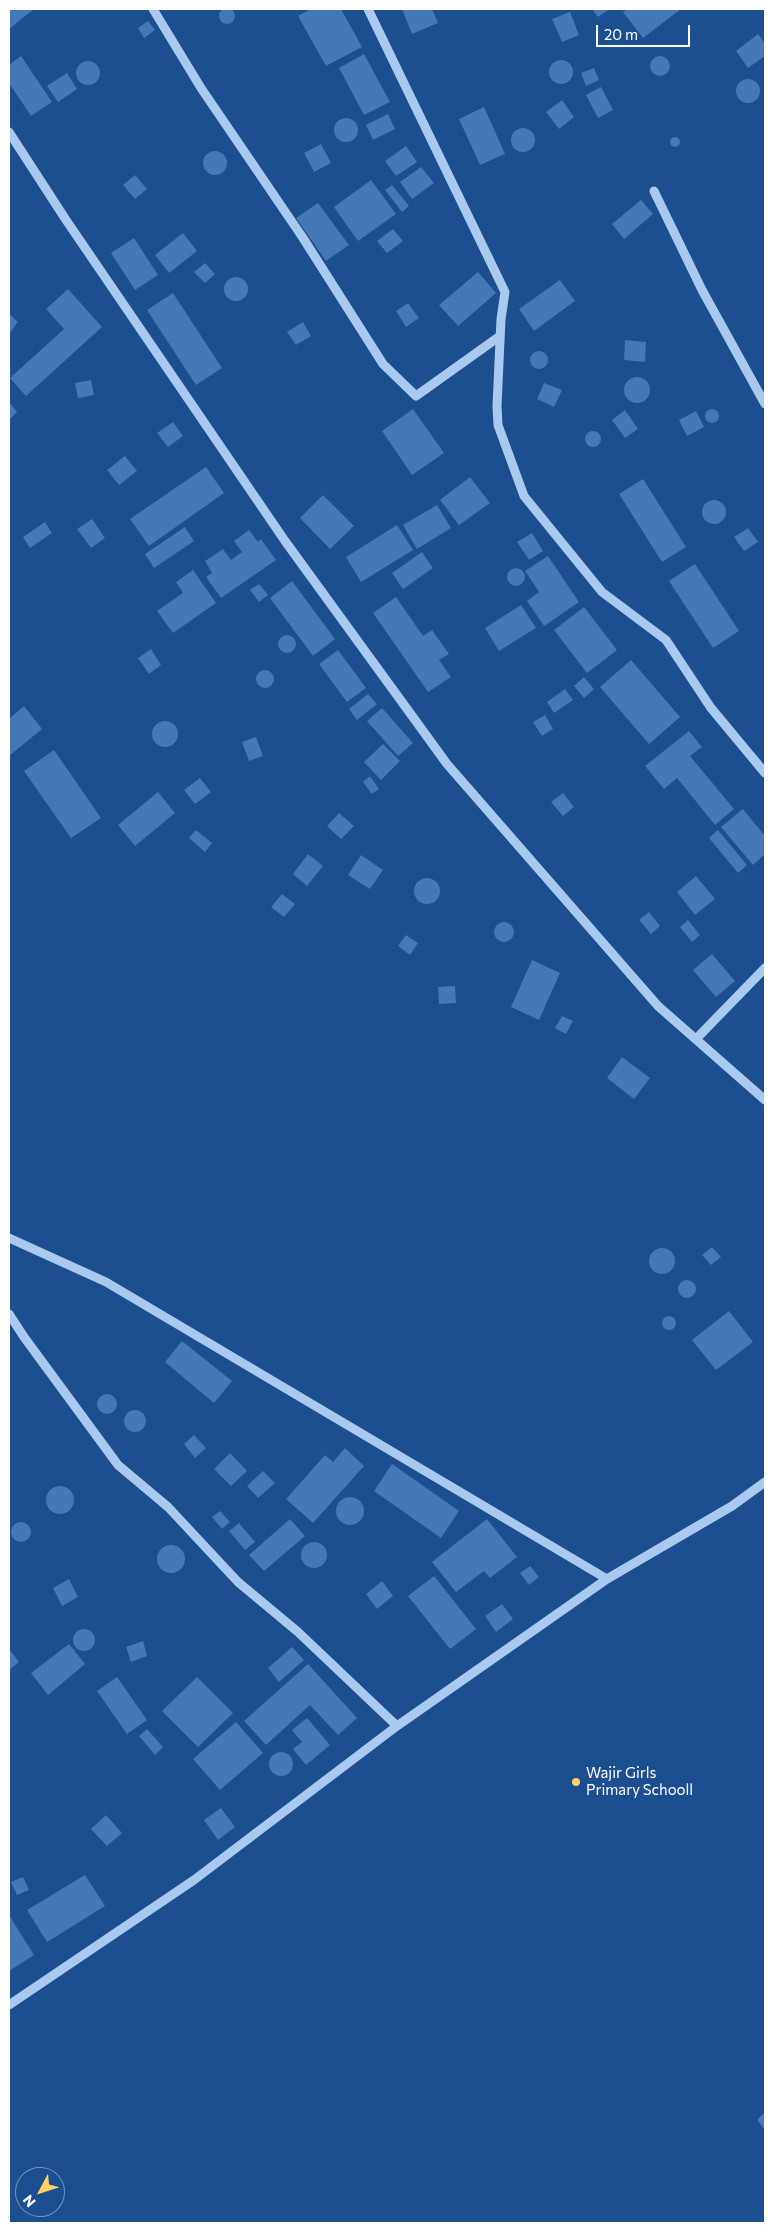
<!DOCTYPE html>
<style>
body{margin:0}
#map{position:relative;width:774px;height:2232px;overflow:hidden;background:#1b4f8f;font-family:Commissioner,sans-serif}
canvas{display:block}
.frame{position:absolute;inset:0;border:10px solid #fff;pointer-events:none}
.north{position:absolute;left:15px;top:2167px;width:50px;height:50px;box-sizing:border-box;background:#1b4f8f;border:1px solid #7695bc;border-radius:50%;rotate:230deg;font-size:14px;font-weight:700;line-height:20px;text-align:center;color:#fff}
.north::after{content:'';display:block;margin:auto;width:18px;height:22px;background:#ffd166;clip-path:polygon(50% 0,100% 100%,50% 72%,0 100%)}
.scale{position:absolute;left:596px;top:25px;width:94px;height:22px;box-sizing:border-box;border:2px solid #fff;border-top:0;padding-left:6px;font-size:15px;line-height:18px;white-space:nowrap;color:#fff;-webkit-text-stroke:4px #1b4f8f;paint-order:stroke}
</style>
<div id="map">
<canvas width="774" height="2232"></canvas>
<div class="frame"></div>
<div class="north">N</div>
<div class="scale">20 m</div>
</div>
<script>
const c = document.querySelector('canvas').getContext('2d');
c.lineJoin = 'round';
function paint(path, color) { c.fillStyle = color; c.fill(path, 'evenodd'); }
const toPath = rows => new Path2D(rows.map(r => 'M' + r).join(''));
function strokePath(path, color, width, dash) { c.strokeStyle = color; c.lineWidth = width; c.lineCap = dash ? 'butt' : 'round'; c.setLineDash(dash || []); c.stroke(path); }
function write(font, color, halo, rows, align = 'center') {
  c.font = font + ' Commissioner,sans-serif'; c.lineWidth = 4.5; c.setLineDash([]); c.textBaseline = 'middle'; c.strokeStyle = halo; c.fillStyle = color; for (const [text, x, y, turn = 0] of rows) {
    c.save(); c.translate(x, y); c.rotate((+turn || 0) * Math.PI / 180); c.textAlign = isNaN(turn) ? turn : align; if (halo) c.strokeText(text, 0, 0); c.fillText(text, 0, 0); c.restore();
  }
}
paint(toPath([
 '219 16a8 8 0 1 1 16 0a8 8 0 1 1-16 0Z',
 [9,9,34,9,9,29],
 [311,9,341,9,362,47,326,66,298,16],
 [402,9,432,9,438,23,412,34],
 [592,9,610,9,598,17],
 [628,9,681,9,643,38,623,12],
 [570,12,579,35,562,42,552,19],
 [148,21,155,30,144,38,138,28],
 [758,34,765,44,765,56,748,68,736,51],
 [364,54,390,102,364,115,339,68],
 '650 66a10 10 0 1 1 20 0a10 10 0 1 1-20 0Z',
 [21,56,52,102,31,116,9,83,9,65],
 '549 72a12 12 0 1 1 24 0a12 12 0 1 1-24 0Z',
 '76 73a12 12 0 1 1 24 0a12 12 0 1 1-24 0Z',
 [594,68,599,80,586,86,581,73],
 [67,73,77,89,58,102,47,86],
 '736 91a12 12 0 1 1 24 0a12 12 0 1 1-24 0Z',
 [601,87,613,110,598,118,586,95],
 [562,100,574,117,559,129,546,112],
 [484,107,505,154,480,165,459,119],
 [388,114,395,129,373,140,366,125],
 '334 130a12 12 0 1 1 24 0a12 12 0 1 1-24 0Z',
 '511 140a12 12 0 1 1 24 0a12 12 0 1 1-24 0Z',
 '670 142a5 5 0 1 1 10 0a5 5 0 1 1-10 0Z',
 [321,144,331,163,314,172,304,153],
 [406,146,417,162,396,176,385,161],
 '203 163a12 12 0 1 1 24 0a12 12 0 1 1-24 0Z',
 [421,167,434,183,412,199,400,182],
 [135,175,147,189,135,199,123,185],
 [371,180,396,214,358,241,334,207],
 [392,185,409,206,402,212,385,190],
 [641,200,653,214,624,239,612,224],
 [318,203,349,245,326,261,296,218],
 [393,229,403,241,387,253,377,241],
 [183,233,197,251,169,273,155,255],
 [134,238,158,275,135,290,111,253],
 [205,263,215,274,205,283,194,272],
 [478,272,496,293,458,326,439,305],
 '224 289a12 12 0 1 1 24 0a12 12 0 1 1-24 0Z',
 [560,280,575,301,534,331,519,309],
 [68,289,102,327,26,396,10,378,64,329,46,309],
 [173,293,222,368,196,385,147,310],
 [408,303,419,318,406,327,396,311],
 [9,314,18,322,9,334],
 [303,322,311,336,296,345,287,332],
 [625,340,646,342,645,362,624,360],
 '530 360a9 9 0 1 1 18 0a9 9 0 1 1-18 0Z',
 '624 390a13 13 0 1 1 26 0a13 13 0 1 1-26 0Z',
 [91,380,94,395,78,398,75,383],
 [544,383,562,390,554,407,537,399],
 [9,402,17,412,9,420],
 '705 416a7 7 0 1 1 14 0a7 7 0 1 1-14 0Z',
 [413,409,444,453,412,475,382,431],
 [625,410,638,429,625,438,612,420],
 [696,411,704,427,687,436,679,420],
 [173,422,183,436,168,447,157,433],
 '585 439a8 8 0 1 1 16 0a8 8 0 1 1-16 0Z',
 [125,456,137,471,119,485,107,470],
 [206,467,224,493,149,546,130,519],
 [470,477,490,503,459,525,440,500],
 [643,479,686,547,662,562,619,494],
 [323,495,354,526,330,549,300,518],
 '702 512a12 12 0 1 1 24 0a12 12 0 1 1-24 0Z',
 [437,505,451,528,417,549,403,525],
 [92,519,105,538,91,548,77,529],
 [45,522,52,533,30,548,23,537],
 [397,525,413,550,361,582,346,557],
 [185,527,194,541,154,568,145,554],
 [748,528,758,542,744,551,734,537],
 [249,530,258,542,261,539,276,560,221,598,206,577,212,573,205,561,223,549,231,560,242,552,234,541],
 [532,533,543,551,529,560,517,542],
 [422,552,433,568,403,589,392,573],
 [548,556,579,602,544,626,527,601,539,592,525,571],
 [695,564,739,631,713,648,669,581],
 '507 577a9 9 0 1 1 18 0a9 9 0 1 1-18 0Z',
 [193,570,216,603,173,633,157,611,183,593,176,582],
 [292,581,335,639,313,656,270,598],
 [259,584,268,595,259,602,250,590],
 [396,597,423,636,432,630,449,654,439,660,451,677,428,692,373,613],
 [521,605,536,628,499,651,485,628],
 [584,607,617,650,587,673,554,630],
 '278 644a9 9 0 1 1 18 0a9 9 0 1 1-18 0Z',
 [151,649,161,665,149,674,138,658],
 [338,650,366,688,347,702,319,664],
 [631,660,680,717,649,744,600,687],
 '256 679a9 9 0 1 1 18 0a9 9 0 1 1-18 0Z',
 [584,677,594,689,584,698,574,686],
 [565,689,573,700,554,713,547,702],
 [368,694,377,704,357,720,349,709],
 [24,706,42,729,9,756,9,719],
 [382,708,413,743,398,756,367,721],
 [545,715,553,729,542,736,533,722],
 '152 734a13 13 0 1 1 26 0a13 13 0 1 1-26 0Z',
 [689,731,702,747,690,756,734,809,715,825,677,778,664,789,645,766],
 [256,737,263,756,249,761,242,742],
 [383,744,400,761,381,780,364,762],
 [54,750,101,818,71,838,24,771],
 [370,776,379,789,372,794,363,782],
 [200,778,211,792,195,804,184,790],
 [158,792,175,813,135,846,118,825],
 [563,793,574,807,563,816,551,802],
 [743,809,765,836,765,854,753,865,721,827],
 [339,813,354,826,341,839,327,826],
 [196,830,212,843,205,852,189,838],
 [718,830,747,865,738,873,709,838],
 [308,854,323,866,307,886,293,874],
 [361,855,383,870,370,889,348,875],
 [696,876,715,899,695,915,677,892],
 '414 891a13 13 0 1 1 26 0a13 13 0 1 1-26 0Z',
 [282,894,295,904,284,917,271,907],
 [649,912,660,926,651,934,639,920],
 [688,920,700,935,692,942,680,927],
 '494 932a10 10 0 1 1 20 0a10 10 0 1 1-20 0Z',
 [406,935,418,943,410,955,398,946],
 [712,954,735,981,716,997,693,970],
 [532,960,560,973,539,1020,511,1007],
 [455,986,456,1003,439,1004,438,987],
 [562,1016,573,1021,566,1034,555,1028],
 [622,1057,650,1078,634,1099,607,1078],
 [712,1247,721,1257,711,1265,702,1255],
 '649 1261a13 13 0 1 1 26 0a13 13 0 1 1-26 0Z',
 '678 1289a9 9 0 1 1 18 0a9 9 0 1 1-18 0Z',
 [729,1311,753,1342,716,1370,692,1340],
 '662 1323a7 7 0 1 1 14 0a7 7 0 1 1-14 0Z',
 [182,1341,232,1381,214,1403,165,1362],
 '97 1404a10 10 0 1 1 20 0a10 10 0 1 1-20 0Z',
 '124 1421a11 11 0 1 1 22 0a11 11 0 1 1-22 0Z',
 [194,1435,206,1448,195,1458,184,1444],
 [345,1448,364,1466,313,1523,286,1499,325,1455,333,1462],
 [230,1453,247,1471,231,1486,214,1469],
 [392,1464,459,1511,441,1538,374,1491],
 [263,1471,275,1483,258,1498,247,1486],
 '46 1500a14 14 0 1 1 28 0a14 14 0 1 1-28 0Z',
 '336 1511a14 14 0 1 1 28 0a14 14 0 1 1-28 0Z',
 [220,1511,230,1522,222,1529,212,1517],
 [290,1519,305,1536,264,1571,249,1555],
 [487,1519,517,1557,490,1578,484,1571,456,1592,432,1562],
 '11 1532a10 10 0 1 1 20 0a10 10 0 1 1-20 0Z',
 [239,1523,255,1542,245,1550,229,1531],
 '301 1555a13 13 0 1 1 26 0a13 13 0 1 1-26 0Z',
 '157 1559a14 14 0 1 1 28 0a14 14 0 1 1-28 0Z',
 [530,1566,539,1577,529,1585,520,1573],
 [434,1576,476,1629,450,1649,408,1596],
 [69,1579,78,1597,62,1606,53,1588],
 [382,1581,393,1596,377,1609,366,1594],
 [502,1604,513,1619,496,1632,485,1616],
 '73 1640a11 11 0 1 1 22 0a11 11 0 1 1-22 0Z',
 [143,1641,147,1656,131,1662,126,1647],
 [69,1644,85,1664,48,1695,31,1673],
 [292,1647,304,1660,279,1682,268,1668],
 [9,1649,19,1662,9,1670],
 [308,1664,357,1718,338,1735,310,1705,266,1745,244,1721],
 [117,1677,147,1720,127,1734,97,1691],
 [197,1677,233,1713,198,1747,162,1711],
 [307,1718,330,1745,306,1765,293,1749,302,1742,292,1730],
 [236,1722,263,1753,220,1790,193,1759],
 [147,1729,163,1747,155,1755,139,1736],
 '269 1764a12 12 0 1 1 24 0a12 12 0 1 1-24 0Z',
 [221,1808,235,1827,218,1840,204,1820],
 [106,1815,122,1833,107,1846,91,1829],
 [85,1875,105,1906,47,1942,27,1910],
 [23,1877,29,1890,17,1895,11,1882],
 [9,1915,34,1955,9,1971],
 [765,2112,765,2130,757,2120]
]), '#4478b7');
strokePath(toPath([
 [153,9,201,88,303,238,383,364,416,396,500,336],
 [368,9,505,292,501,319,497,406,498,425,524,496,602,592,666,640,711,708,765,773],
 [9,132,66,220,285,541,447,764,658,1006,765,1100],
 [654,191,702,290,765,404],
 [696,1039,765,968],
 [9,1238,106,1282,607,1579],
 [9,1314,24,1337,118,1465,168,1507,238,1582,298,1632,397,1726],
 [9,2005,194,1880,397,1726,607,1579,732,1506,765,1482]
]), '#a9c9ee', 9);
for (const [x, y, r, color] of [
 [576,1782,5,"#ffd166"]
]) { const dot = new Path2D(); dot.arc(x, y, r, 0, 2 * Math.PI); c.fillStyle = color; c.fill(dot); strokePath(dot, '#1b4f8f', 2); }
write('15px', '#fff', '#1b4f8f', [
 ["Wajir Girls",586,1773],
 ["Primary Schooll",586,1790]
], 'left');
</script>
